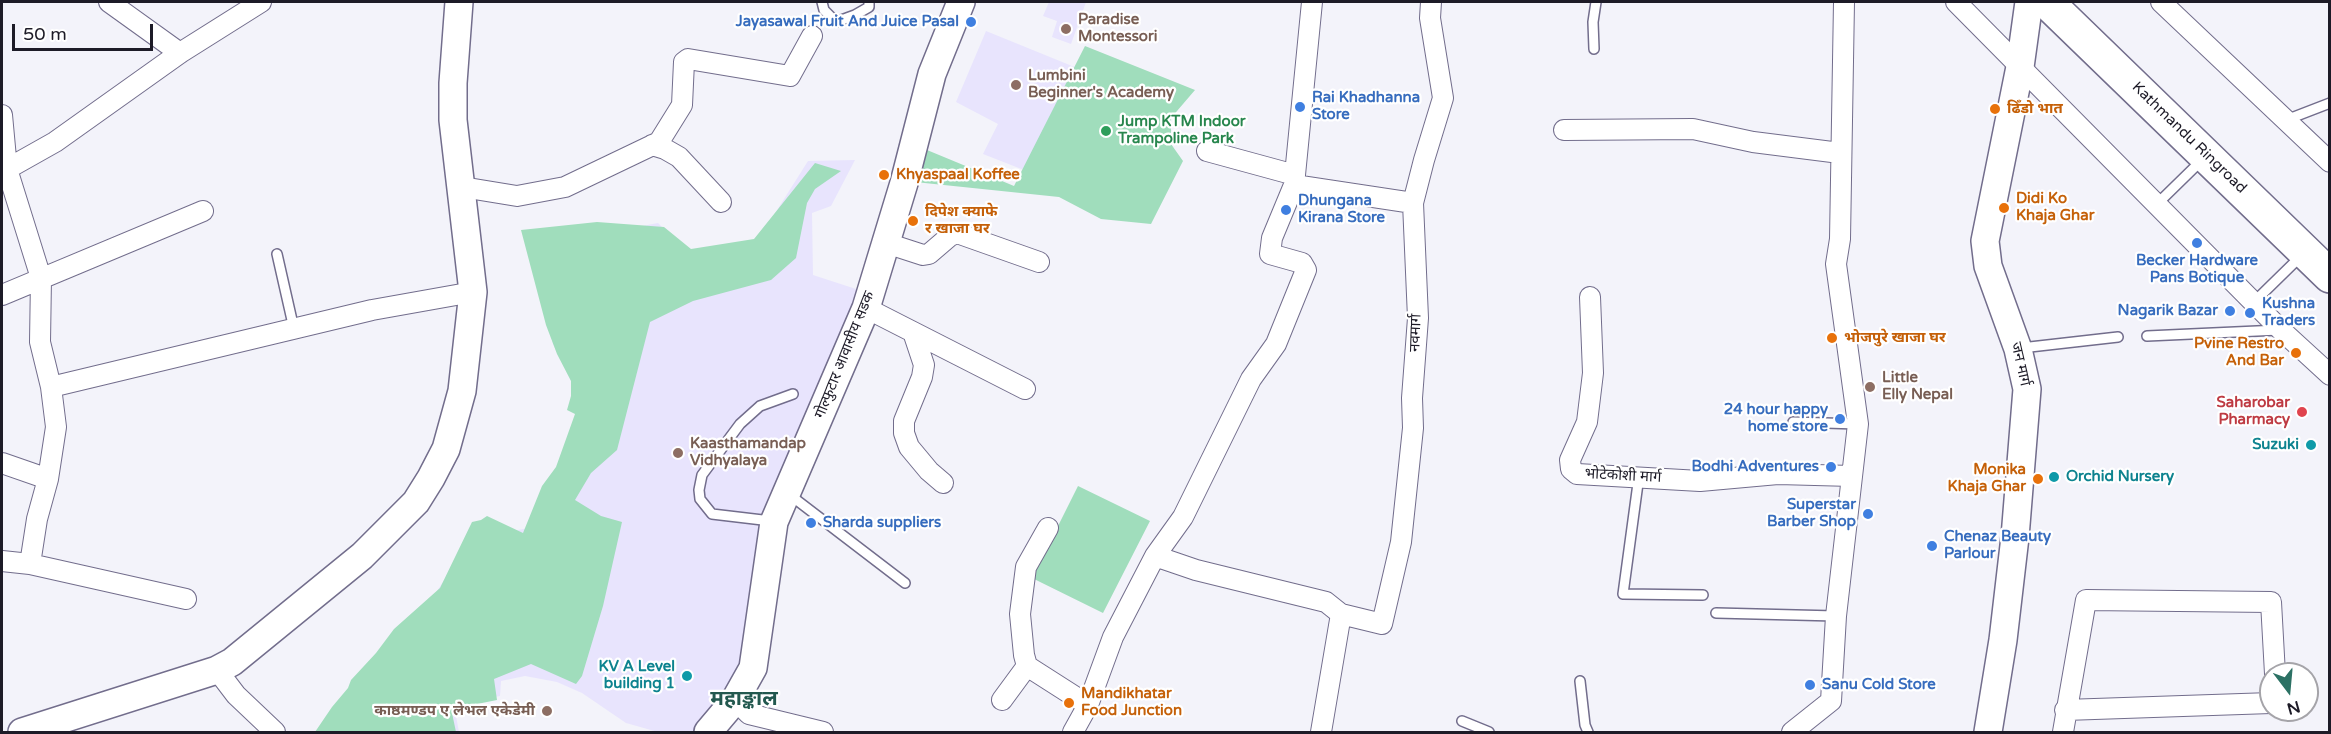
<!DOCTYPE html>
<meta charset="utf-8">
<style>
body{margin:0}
#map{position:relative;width:2331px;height:734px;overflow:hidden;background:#f3f3fa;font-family:"Varela Round",sans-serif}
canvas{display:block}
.frame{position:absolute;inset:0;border:3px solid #1d1b27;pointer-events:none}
.north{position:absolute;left:2259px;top:662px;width:60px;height:60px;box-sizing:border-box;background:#fff;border:2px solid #a5a4a9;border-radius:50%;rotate:164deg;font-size:16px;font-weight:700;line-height:24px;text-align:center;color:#1d1b27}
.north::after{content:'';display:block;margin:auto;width:21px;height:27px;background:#2c7164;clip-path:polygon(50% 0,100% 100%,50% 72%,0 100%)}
.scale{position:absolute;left:12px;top:24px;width:141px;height:27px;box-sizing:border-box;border:3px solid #1d1b27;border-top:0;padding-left:8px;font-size:18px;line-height:21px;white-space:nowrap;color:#1d1b27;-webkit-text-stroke:4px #fff;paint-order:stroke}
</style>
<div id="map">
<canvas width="2331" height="734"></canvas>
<div class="frame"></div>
<div class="north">N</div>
<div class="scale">50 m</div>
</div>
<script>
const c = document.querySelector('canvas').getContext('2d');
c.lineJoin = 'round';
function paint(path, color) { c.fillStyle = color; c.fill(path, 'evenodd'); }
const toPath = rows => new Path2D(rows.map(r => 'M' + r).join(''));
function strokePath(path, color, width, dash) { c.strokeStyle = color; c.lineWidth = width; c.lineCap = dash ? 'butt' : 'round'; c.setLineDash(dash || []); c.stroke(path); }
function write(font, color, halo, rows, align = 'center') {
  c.font = font + ' "Varela Round","Noto Sans Devanagari",sans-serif'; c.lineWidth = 4.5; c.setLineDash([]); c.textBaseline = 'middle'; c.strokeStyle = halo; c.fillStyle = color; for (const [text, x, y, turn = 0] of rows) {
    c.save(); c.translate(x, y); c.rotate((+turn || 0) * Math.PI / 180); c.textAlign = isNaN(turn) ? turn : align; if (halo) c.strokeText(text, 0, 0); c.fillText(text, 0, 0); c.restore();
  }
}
paint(toPath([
 [1049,2,1086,2,1071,44,1052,37,1057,21,1043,16],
 [986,31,1077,68,1029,172,983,154,998,124,956,102],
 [855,160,831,206,812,213,813,275,856,289,857,339,816,402,750,651,727,696,693,732,658,732,626,723,582,693,557,682,525,676,501,681,500,696,466,703,456,716,459,732,316,732,432,599,446,577,503,533,528,528,578,423,575,389,553,344,532,247,658,223,688,253,755,245,808,161]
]), '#e8e4fd');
paint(toPath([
 [1085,46,1195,90,1171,118,1171,144,1183,161,1151,224,1101,219,1059,197,915,182,927,150,1014,186],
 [815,163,841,171,815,189,807,203,796,258,771,280,693,301,650,322,617,450,591,473,575,500,601,516,622,522,603,606,582,676,576,684,531,664,494,679,497,700,467,706,452,713,456,732,315,732,332,707,348,688,351,680,376,653,394,629,440,588,472,522,481,520,487,516,523,533,542,486,556,467,575,414,567,410,571,396,571,381,557,354,546,325,521,230,597,222,664,227,691,249,754,239],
 [1078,486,1150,521,1103,613,1032,578]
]), '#a0ddbc');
const lane = toPath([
 [822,2,824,10,836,22,855,15,869,7,869,2],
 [1594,49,1593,22,1596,2],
 [2286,120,2330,103],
 [2157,204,2203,159],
 [277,254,294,329],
 [2254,302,2301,256],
 [2147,336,2279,330],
 [2021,348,2118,337],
 [1793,422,1858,424],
 [1639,476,1623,594,1703,595],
 [790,495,905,583],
 [771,521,712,514,700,499,699,490,702,475,740,424,760,406,793,394],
 [1716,613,1836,616],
 [1580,681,1585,725,1588,732],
 [1462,721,1489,732]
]);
const street = toPath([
 [109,2,180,53],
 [1956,2,2281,330,2330,375],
 [2161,2,2330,162],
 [2,115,7,169,41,278,40,342,51,387,56,427,48,479,37,519,30,564],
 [1564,130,1693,129,1753,142,1840,153],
 [652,145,665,149,679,157,721,202],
 [1207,151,1295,175],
 [5,159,7,169,55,142,180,53,261,2],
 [1294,185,1413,203],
 [462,187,517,196,565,187,659,142,682,105,684,62,688,59,790,76,812,36],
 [886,243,923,255,929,254,950,236,957,233,1039,262],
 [2,295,203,211],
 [1590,297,1593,373,1587,422,1570,460,1571,469,1577,474,1700,481,1778,474,1852,476],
 [866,308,1025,389],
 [913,332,924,365,922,377,904,421,904,433,909,447,929,471,943,483],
 [51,387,372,310,473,292],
 [2,463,48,479],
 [1048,528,1026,567,1020,614,1024,655,1027,666,1088,705],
 [1155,556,1196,570,1326,602,1341,614,1321,732],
 [2,561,30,564,186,599],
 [1341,614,1382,624,1401,542,1413,428,1412,398,1418,318,1413,203,1424,160,1443,98,1430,18,1431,2],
 [217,670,236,695,275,732],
 [735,700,749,714,823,732],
 [1002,700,1027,666],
 [2065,710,2271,703],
 [1073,732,1088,705,1113,637,1155,556,1183,517,1251,379,1276,344,1306,270,1302,263,1270,254,1272,238,1294,185,1312,2],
 [1792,732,1831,701,1836,616,1858,424,1836,264,1840,239,1844,2],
 [2063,732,2086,600,2271,602,2275,674]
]);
const secondary = toPath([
 [22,732,217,670,232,662,362,556,416,502,431,478,446,449,462,391,473,292,453,120,453,83,459,2],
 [708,732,735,700,753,668,774,522,866,308,904,183,932,74,961,2],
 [1988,732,2003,640,2015,537,2027,389,2018,349,1988,266,1985,241,2020,67,2029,2]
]);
const highway = toPath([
 [2047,2,2330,276]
]);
strokePath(lane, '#726d8c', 12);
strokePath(street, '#726d8c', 22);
strokePath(secondary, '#726d8c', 30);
strokePath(highway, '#726d8c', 36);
strokePath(lane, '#fff', 9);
strokePath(street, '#fff', 20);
strokePath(secondary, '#fff', 27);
strokePath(highway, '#fff', 33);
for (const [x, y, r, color] of [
 [971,22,6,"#3f7fe0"],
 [1066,29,6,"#8d6e63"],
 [1016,85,6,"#8d6e63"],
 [1300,107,6,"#3f7fe0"],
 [1995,109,6,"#e8710a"],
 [1106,131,6,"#2e9e5b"],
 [884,175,6,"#e8710a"],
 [2004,208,6,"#e8710a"],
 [1286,210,6,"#3f7fe0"],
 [913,221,6,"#e8710a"],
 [2197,243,6,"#3f7fe0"],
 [2230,311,6,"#3f7fe0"],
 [2250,313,6,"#3f7fe0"],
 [1832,338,6,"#e8710a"],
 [2296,353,6,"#e8710a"],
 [1870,387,6,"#8d6e63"],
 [2302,412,6,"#e0444e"],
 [1840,419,6,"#3f7fe0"],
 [2311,445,6,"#0f9aa8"],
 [678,453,6,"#8d6e63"],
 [1831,467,6,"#3f7fe0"],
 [2054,477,6,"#0f9aa8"],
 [2038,479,6,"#e8710a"],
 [1868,514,6,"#3f7fe0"],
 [811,523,6,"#3f7fe0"],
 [1932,546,6,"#3f7fe0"],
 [687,676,6,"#0f9aa8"],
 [1810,685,6,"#3f7fe0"],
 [1069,703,6,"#e8710a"],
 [547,711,6,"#8d6e63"]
]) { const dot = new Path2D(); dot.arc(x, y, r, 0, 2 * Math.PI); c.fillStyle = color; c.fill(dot); strokePath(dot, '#fff', 2); }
write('bold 15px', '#785e54', '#fff', [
 ["Paradise",1078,20],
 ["Montessori",1078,37],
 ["Lumbini",1028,76],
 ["Beginner's Academy",1028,93],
 ["Little",1882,378],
 ["Elly Nepal",1882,395],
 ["Kaasthamandap",690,444],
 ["Vidhyalaya",690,461],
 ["काष्ठमण्डप ए लेभल एकेडेमी",535,711,"right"]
], 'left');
write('bold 15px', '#366cbe', '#fff', [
 ["Jayasawal Fruit And Juice Pasal",959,22,"right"],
 ["Rai Khadhanna",1312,98],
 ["Store",1312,115],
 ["Dhungana",1298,201],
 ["Kirana Store",1298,218],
 ["Becker Hardware",2197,261,"center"],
 ["Pans Botique",2197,278,"center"],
 ["Kushna",2262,304],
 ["Traders",2262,321],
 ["Nagarik Bazar",2218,311,"right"],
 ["24 hour happy",1828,410,"right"],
 ["home store",1828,427,"right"],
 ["Bodhi Adventures",1819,467,"right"],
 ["Superstar",1856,505,"right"],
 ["Barber Shop",1856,522,"right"],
 ["Sharda suppliers",823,523],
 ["Chenaz Beauty",1944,537],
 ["Parlour",1944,554],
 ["Sanu Cold Store",1822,685]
], 'left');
write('bold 15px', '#c56008', '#fff', [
 ["ढिँडो भात",2007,109],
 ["Khyaspaal Koffee",896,175],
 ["Didi Ko",2016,199],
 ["Khaja Ghar",2016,216],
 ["दिपेश क्याफे",925,212],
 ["र खाजा घर",925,229],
 ["भोजपुरे खाजा घर",1844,338],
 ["Pvine Restro",2284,344,"right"],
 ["And Bar",2284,361,"right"],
 ["Monika",2026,470,"right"],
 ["Khaja Ghar",2026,487,"right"],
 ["Mandikhatar",1081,694],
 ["Food Junction",1081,711]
], 'left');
write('bold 15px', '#27864d', '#fff', [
 ["Jump KTM Indoor",1118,122],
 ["Trampoline Park",1118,139]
], 'left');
write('15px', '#1d1b27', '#fff', [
 ["Kathmandu Ringroad",2189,138,44],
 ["नवमार्ग",1416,333,-88],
 ["गोल्फुटार आवासीय सडक",845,355,-68],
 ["जन मार्ग",2020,364,77],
 ["भोटेकोशी मार्ग",1623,476,3]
]);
write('bold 15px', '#be3a42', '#fff', [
 ["Saharobar",2290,403],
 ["Pharmacy",2290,420]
], 'right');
write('bold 15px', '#0d838f', '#fff', [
 ["Suzuki",2299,445],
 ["Orchid Nursery",2066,477,"left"],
 ["KV A Level",675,667],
 ["building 1",675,684]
], 'right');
write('bold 21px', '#23594f', '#fff', [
 ["महाङ्काल",744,699]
]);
</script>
